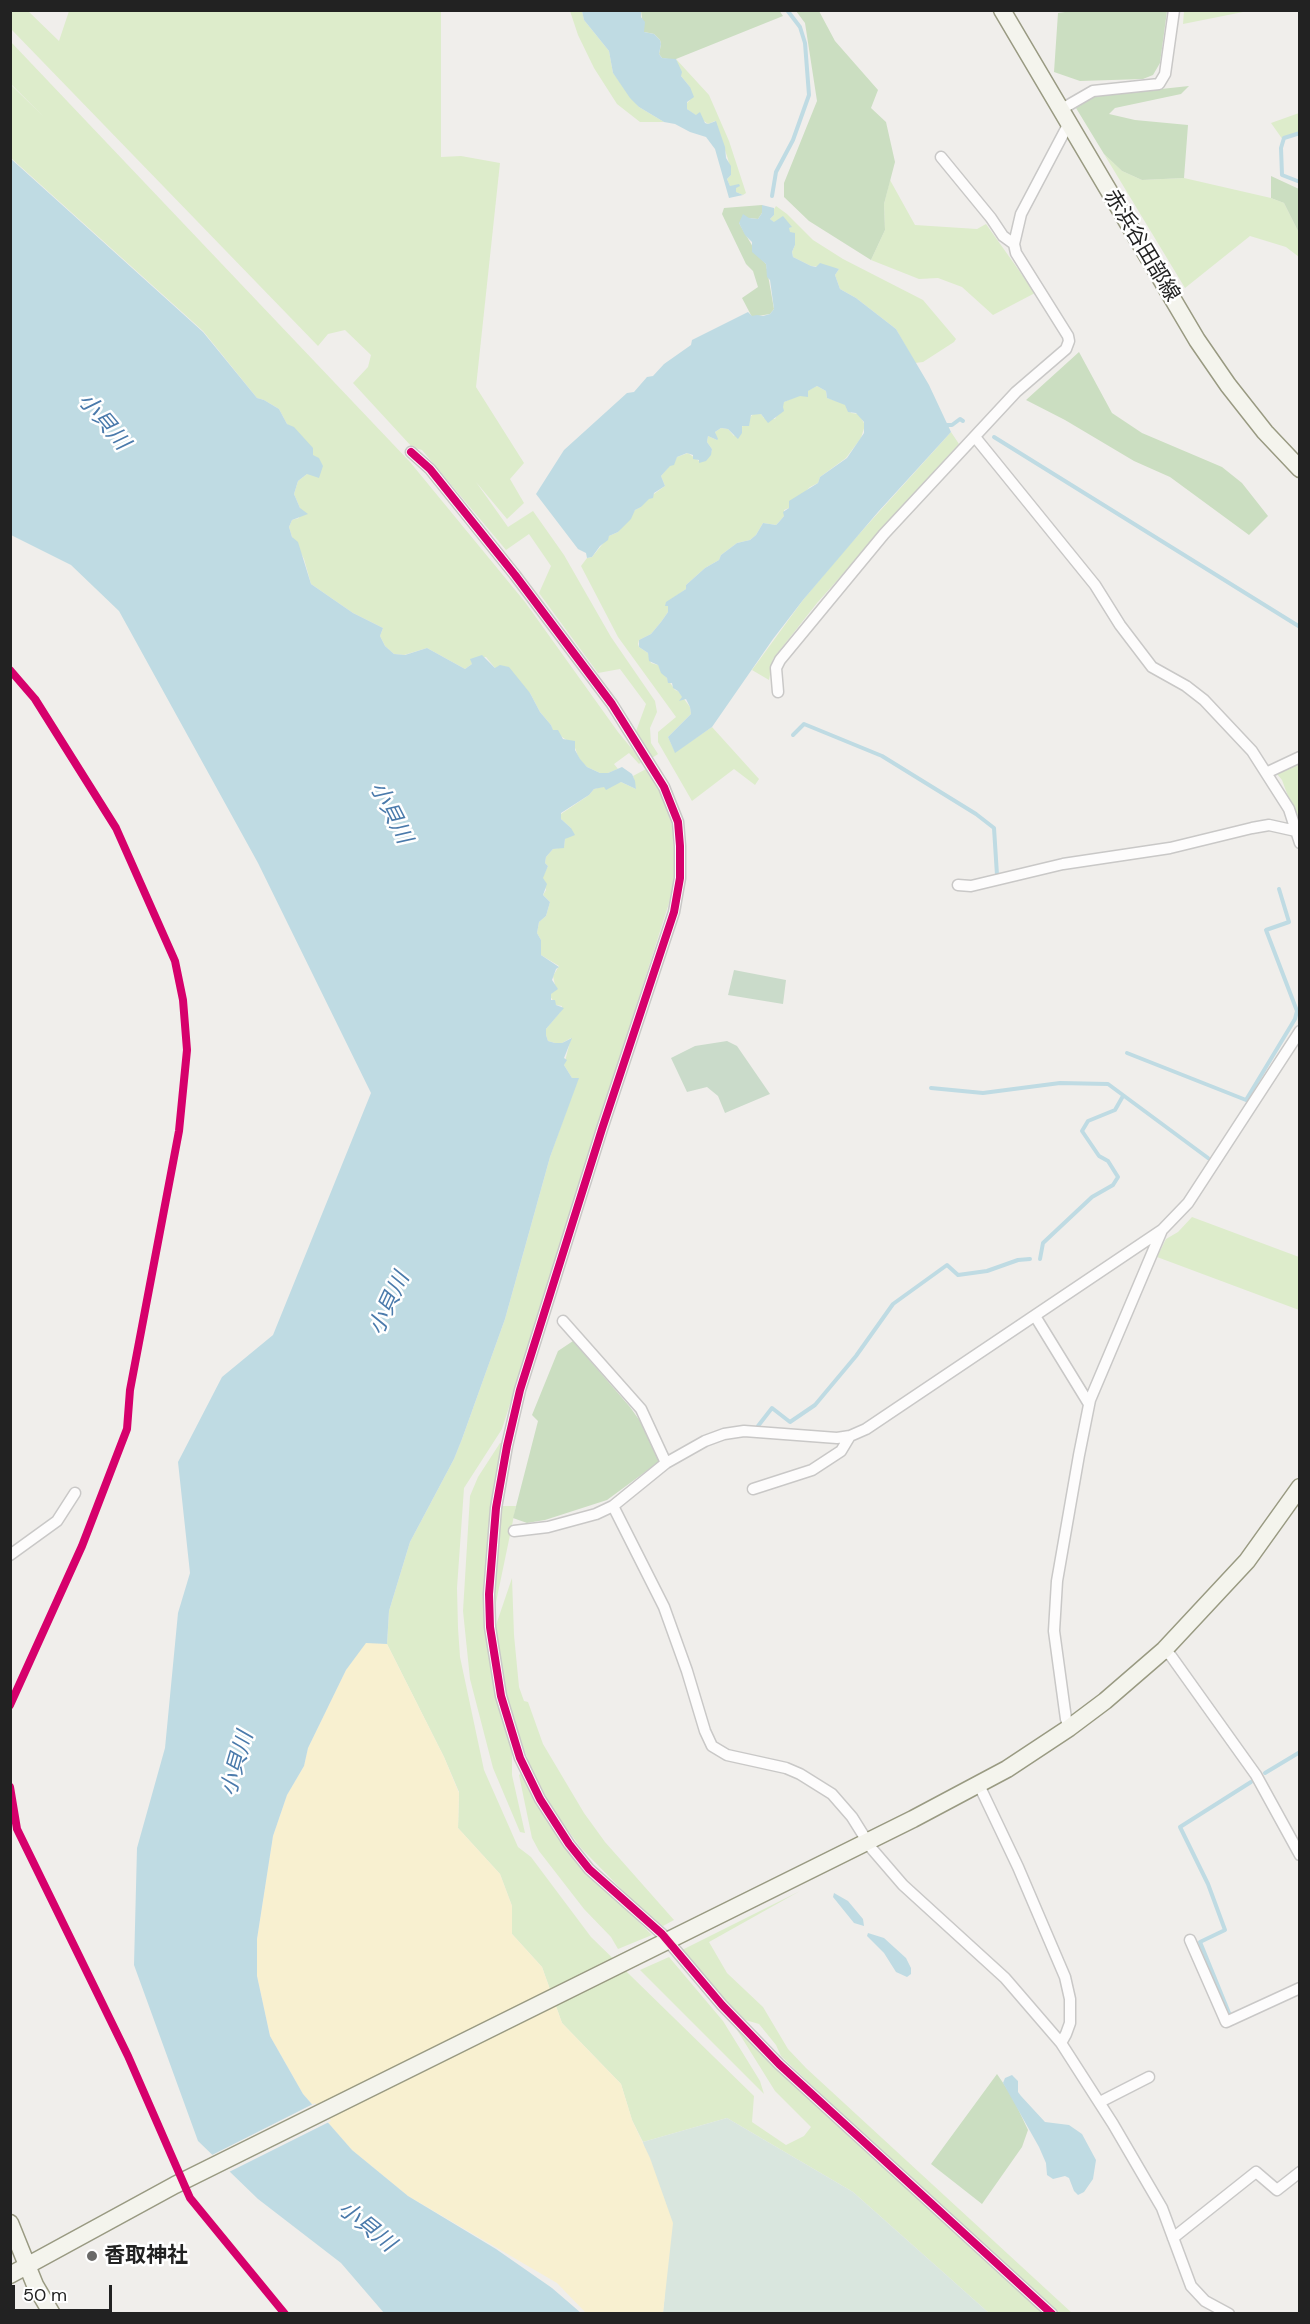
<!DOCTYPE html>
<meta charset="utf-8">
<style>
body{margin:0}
#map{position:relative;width:1310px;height:2324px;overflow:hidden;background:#f0eeeb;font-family:"DM Sans",sans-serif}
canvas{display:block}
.frame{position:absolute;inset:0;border:12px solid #222;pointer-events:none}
.scale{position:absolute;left:12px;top:2285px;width:100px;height:27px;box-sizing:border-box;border:3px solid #222;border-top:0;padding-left:8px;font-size:18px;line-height:21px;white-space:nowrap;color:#222;-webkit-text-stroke:4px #fff;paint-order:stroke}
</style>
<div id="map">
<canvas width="1310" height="2324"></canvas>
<div class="frame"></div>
<div class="scale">50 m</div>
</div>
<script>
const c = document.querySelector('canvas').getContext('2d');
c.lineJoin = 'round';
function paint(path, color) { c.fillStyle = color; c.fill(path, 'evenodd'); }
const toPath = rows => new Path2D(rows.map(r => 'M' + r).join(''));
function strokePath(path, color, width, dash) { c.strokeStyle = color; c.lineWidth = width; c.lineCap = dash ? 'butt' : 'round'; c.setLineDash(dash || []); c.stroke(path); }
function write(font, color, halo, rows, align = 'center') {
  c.font = font + ' "DM Sans","Noto Sans JP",sans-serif'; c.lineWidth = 5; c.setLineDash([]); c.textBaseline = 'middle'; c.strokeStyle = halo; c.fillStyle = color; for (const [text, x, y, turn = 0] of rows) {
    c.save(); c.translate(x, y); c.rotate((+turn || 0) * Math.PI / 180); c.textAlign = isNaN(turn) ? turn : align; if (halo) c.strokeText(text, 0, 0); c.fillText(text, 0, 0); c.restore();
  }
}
paint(toPath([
 [11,10,28,11,59,41,69,11,441,11,441,157,461,156,500,163,476,387,524,463,510,479,524,503,507,519,476,482,508,527,533,511,564,555,611,637,655,701,657,712,650,728,651,743,658,754,652,758,635,734,646,704,620,669,598,673,539,593,551,566,529,534,506,550,422,450,412,447,353,383,368,367,371,355,345,330,328,334,318,346,11,29],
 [570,11,582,11,584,20,609,51,613,73,639,107,664,122,640,122,617,104,594,68,578,35],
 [1184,11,1184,10,1248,11,1183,24],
 [11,42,410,462,525,602,618,732,642,761,639,764,629,753,614,764,618,769,608,773,600,773,587,767,579,759,574,745,553,731,551,725,540,712,530,693,495,668,486,657,471,659,472,664,465,669,427,648,404,655,394,654,385,646,380,636,383,628,353,613,311,584,304,559,292,537,289,527,292,520,299,518,300,508,294,494,298,481,307,474,313,455,287,424,279,409,264,400,257,398,203,331,11,158,11,85,43,116,11,84],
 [676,59,709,95,729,141,746,193,743,195,736,192,736,188,730,186,727,179,731,175,728,159,715,121,708,124,687,109,686,104,690,100,690,87,681,76],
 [1299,113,1299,134,1283,140,1271,123],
 [1104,154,1122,171,1142,180,1184,178,1271,198,1284,203,1299,233,1299,257,1286,247,1250,236,1185,288],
 [890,180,915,225,977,229,986,224,1035,293,993,315,962,287,938,278,919,279,871,260,885,230,884,204],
 [776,206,787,214,813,240,843,259,923,300,956,339,954,342,923,362,915,363,896,329,856,298,840,289,835,275,839,269,811,266,793,257,792,252,795,245,795,233,790,233,788,228,791,227,775,223,770,219,774,215,773,211],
 [817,386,826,391,827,398,846,404,851,413,859,414,865,425,861,438,846,458,820,477,818,483,810,487,789,508,784,510,784,516,779,522,776,525,763,523,756,535,750,540,737,543,721,555,719,560,705,568,686,585,686,589,669,601,668,612,661,622,651,634,639,640,638,644,639,647,648,653,651,663,658,665,675,690,678,691,690,707,691,714,668,737,675,752,712,727,759,779,755,785,734,769,692,801,658,742,658,732,676,717,618,637,581,566,587,558,592,557,609,536,618,532,635,510,641,507,644,501,665,486,661,476,677,457,688,453,699,461,711,453,712,449,707,442,708,436,717,440,715,432,721,428,728,429,734,436,753,414,761,414,764,418,775,419,784,402],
 [951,432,959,444,817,603,773,659,769,680,752,670,803,600,843,552],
 [1299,764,1299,826,1282,780,1277,774],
 [648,768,662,793,672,826,676,866,669,903,502,1429,464,1488,457,1588,458,1628,460,1657,484,1770,518,1847,531,1857,591,1937,754,2096,752,2122,786,2145,804,2136,811,2127,775,2091,732,2022,1047,2313,989,2313,853,2192,727,2118,643,2142,632,2120,621,2084,562,2023,542,1967,512,1934,512,1906,500,1874,458,1828,459,1792,444,1757,387,1644,389,1611,410,1542,454,1459,462,1439,505,1319,550,1157,578,1078,572,1078,564,1065,571,1038,562,1043,555,1043,548,1041,546,1035,546,1029,561,1011,562,1006,556,1005,550,996,555,985,553,976,559,966,541,955,541,940,537,933,539,922,546,916,550,902,543,895,546,890,542,878,548,866,545,863,546,857,553,849,564,847,565,839,570,835,571,828,561,819,561,814,589,795,594,789,621,782,636,789,633,776],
 [1192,1217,1299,1257,1299,1310,1157,1257,1166,1239,1178,1232],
 [500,1443,504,1443,488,1537,484,1596,512,1747,512,1775,525,1833,520,1832,493,1768,470,1679,463,1611,470,1496,478,1477],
 [502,1506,516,1506,494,1612,498,1532],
 [512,1578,514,1635,519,1687,524,1701,528,1702,543,1744,584,1813,605,1842,674,1920,663,1926,634,1902,581,1848,555,1813,532,1771,504,1694,495,1628],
 [523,1772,587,1872,652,1935,618,1949,611,1937,584,1909,539,1851,532,1838,519,1775],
 [800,1891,709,1942,727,1973,763,2007,788,2049,806,2068,1072,2313,1058,2313,822,2095,781,2056,776,2045,759,2024,742,2019,682,1950],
 [669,1957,723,2021,760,2081,764,2094,640,1970]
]), '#ddeccb');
paint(toPath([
 [779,10,783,16,676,59,668,59,662,58,659,54,661,44,660,40,654,34,644,32,641,11],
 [796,11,819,11,835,41,878,90,871,108,886,122,895,162,884,204,885,230,871,260,809,221,784,197,784,183,817,101,805,23],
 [1072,11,1167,11,1160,63,1153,75,1143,79,1080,81,1054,72,1058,13],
 [1189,86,1181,94,1115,108,1109,114,1135,120,1188,125,1184,178,1142,180,1122,171,1104,154,1076,108,1094,97,1105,95],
 [1271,176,1299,189,1299,233,1284,203,1271,198],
 [762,205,762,213,758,219,749,218,739,223,757,254,766,264,774,309,770,314,752,317,742,298,758,287,753,271,746,264,722,214,724,208],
 [1079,352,1112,413,1142,433,1222,467,1242,483,1268,516,1249,535,1170,477,1134,461,1065,420,1026,400],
 [573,1341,630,1407,645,1428,660,1461,607,1500,545,1520,527,1523,513,1518,538,1421,532,1415,558,1351],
 [997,2074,1012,2096,1028,2130,1022,2147,982,2204,931,2164]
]), '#cbdec1');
paint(toPath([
 [727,2118,853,2192,989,2313,663,2313,665,2292,643,2142]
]), '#d9e6de');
paint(toPath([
 [366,1642,387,1644,444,1757,459,1793,458,1828,500,1874,512,1906,512,1934,542,1967,562,2023,621,2084,632,2120,650,2158,673,2223,663,2313,586,2313,557,2283,408,2196,352,2150,303,2094,270,2036,257,1976,257,1939,273,1836,287,1795,304,1766,308,1748,346,1670]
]), '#f8f0d0');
paint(toPath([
 [734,970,786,980,783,1004,728,995],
 [727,1041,737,1046,770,1094,725,1113,718,1096,707,1087,687,1092,671,1058,695,1046]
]), '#cadbca');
paint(toPath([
 [582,11,641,11,641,17,645,22,644,32,654,34,660,40,661,44,659,54,662,58,676,59,682,72,681,76,690,87,694,97,687,102,687,109,696,115,700,112,705,123,708,124,716,121,725,147,726,158,731,166,731,175,727,179,730,186,739,184,740,186,736,188,736,192,743,195,729,198,715,149,706,137,690,132,675,124,664,122,639,107,630,98,613,73,609,51,584,20],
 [10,158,203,332,257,398,264,400,279,409,287,424,294,427,313,448,313,455,319,458,323,466,319,478,307,474,298,481,294,494,300,508,308,514,292,520,289,527,292,537,298,542,311,584,353,613,383,628,380,636,385,646,394,654,405,655,427,648,465,669,472,664,470,659,482,655,495,668,500,665,509,667,530,693,540,712,551,725,553,730,558,730,563,739,575,741,575,750,580,759,587,767,600,773,608,773,622,767,632,774,635,781,636,789,621,782,606,790,604,787,594,789,589,795,561,813,561,819,571,828,575,835,565,839,564,848,553,849,546,857,545,863,548,866,543,878,547,884,543,895,550,902,546,916,539,922,537,933,541,940,541,955,559,967,556,969,552,980,558,989,551,994,551,1000,555,1000,556,1005,564,1008,546,1029,546,1035,548,1041,555,1043,562,1043,572,1038,564,1058,567,1060,564,1065,572,1078,579,1078,550,1157,505,1319,462,1439,454,1459,410,1542,389,1611,387,1644,366,1643,346,1670,308,1748,304,1766,287,1795,273,1836,257,1939,257,1976,270,2036,303,2094,352,2150,408,2196,496,2249,552,2288,581,2313,384,2313,341,2263,258,2199,198,2141,134,1965,137,1848,165,1748,178,1613,190,1573,178,1462,222,1377,273,1335,371,1093,258,863,119,611,71,565,11,535],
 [762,205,774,208,774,215,770,219,774,222,783,216,792,227,789,228,790,232,795,233,795,245,792,252,793,257,811,266,816,267,820,263,839,269,835,275,840,289,856,298,896,329,929,385,951,432,878,512,803,600,773,639,712,727,675,753,668,737,691,714,690,707,686,699,679,701,682,697,678,691,673,688,672,683,668,683,667,678,661,673,658,665,649,661,648,653,639,647,639,640,651,634,661,622,668,612,668,606,665,606,666,602,686,589,686,585,705,568,719,560,721,555,737,543,750,540,756,535,763,523,776,525,779,522,784,516,783,512,789,508,789,501,818,483,820,477,847,458,864,433,864,422,856,413,848,412,845,405,827,398,826,391,817,386,808,391,808,397,800,396,784,402,783,407,784,411,768,423,761,414,751,415,749,426,742,426,742,433,738,439,728,429,721,428,715,432,718,439,717,440,708,436,707,442,712,449,711,455,706,461,699,463,699,460,693,459,693,455,687,453,677,457,674,465,670,466,661,476,665,486,654,493,653,498,649,499,641,507,635,510,631,519,618,532,609,536,608,540,600,546,592,557,587,558,586,553,578,549,536,494,564,450,627,393,634,392,647,377,653,376,664,364,691,345,692,340,748,312,752,316,757,315,763,316,770,314,774,309,770,280,767,277,766,264,752,252,752,242,745,235,739,223,743,214,749,218,758,219,762,213],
 [834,1893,848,1901,863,1919,864,1926,854,1923,833,1897],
 [868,1933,884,1938,906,1958,911,1968,911,1974,907,1977,896,1972,884,1953,867,1936],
 [1012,2075,1018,2081,1018,2092,1021,2096,1045,2122,1069,2125,1082,2134,1096,2160,1093,2179,1084,2192,1078,2195,1074,2191,1069,2178,1065,2176,1053,2179,1047,2175,1046,2163,1039,2147,1003,2083,1005,2078]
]), '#bfdbe3');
paint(toPath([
 [315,2103,331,2121,227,2173,210,2156]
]), '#f0eeeb');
strokePath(toPath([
 [1300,133,1284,138,1281,148,1282,175,1300,182],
 [772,196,776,172,793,140,809,95,805,43,800,27,787,10],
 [943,425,952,425,960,419,963,421],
 [994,437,1300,627],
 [793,735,804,724,882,756,976,814,994,828,997,875],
 [1127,1053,1246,1100,1295,1019,1297,1011,1266,930,1289,922,1279,889],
 [931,1088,983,1093,1060,1083,1108,1084,1208,1158],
 [1040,1259,1043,1243,1092,1197,1113,1185,1118,1177,1108,1161,1099,1156,1082,1131,1088,1121,1115,1110,1123,1096],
 [758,1426,772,1408,790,1422,815,1405,856,1356,893,1304,947,1265,958,1275,987,1271,1018,1260,1030,1259],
 [1265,1773,1300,1752],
 [1229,2013,1200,1942,1225,1930,1208,1884,1180,1827,1251,1782]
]), '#bfdbe3', 4);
const street = toPath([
 [1060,110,1093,91,1159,84,1165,74,1174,10],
 [941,157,991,218,1003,236,1014,244],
 [975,437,1095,585,1120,625,1152,667,1186,686,1204,700,1252,751,1289,809,1300,843],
 [411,452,430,469,515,575,612,704,664,787,678,822,680,846,680,878,674,912,602,1129,520,1390,507,1446,496,1508,489,1594,490,1627,501,1696,520,1758,540,1799,569,1844,589,1869,662,1934,722,2005,779,2064,1052,2314],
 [778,692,776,668,780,660,884,534,1016,392,1066,349,1069,341,1068,336,1016,253,1014,244,1021,214,1069,123],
 [1266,773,1300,757],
 [958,885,971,886,1063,864,1170,848,1252,828,1269,825,1296,831],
 [1035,1316,1089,1404],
 [563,1321,641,1409,666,1463],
 [753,1489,812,1470,841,1451,850,1436],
 [613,1506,664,1607,687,1671,705,1731,712,1746,727,1755,786,1768,800,1774,832,1794,852,1817,872,1849,903,1885,1005,1978,1061,2043,1113,2124,1162,2208,1191,2286,1205,2301,1229,2314],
 [514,1531,548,1527,596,1514,613,1506,666,1463,705,1441,724,1434,744,1431,837,1438,850,1436,866,1429,1162,1230,1188,1203,1300,1031],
 [10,1555,57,1521,75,1493],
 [1164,1650,1171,1656,1256,1775,1300,1855],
 [1069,1728,1066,1719,1054,1631,1057,1581,1079,1455,1090,1400,1162,1230],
 [979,1785,1018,1867,1065,1977,1070,1999,1070,2023,1066,2034,1061,2043],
 [1190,1940,1226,2022,1300,1988],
 [1100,2102,1149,2077],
 [1173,2238,1256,2172,1277,2190,1300,2172]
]);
const secondary = toPath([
 [1002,10,1197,340,1228,385,1265,432,1300,469],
 [10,2223,35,2285,52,2314],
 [10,2275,175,2185,913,1819,1007,1769,1069,1728,1105,1701,1164,1650,1247,1561,1300,1487]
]);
strokePath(street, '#c9c8c7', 13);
strokePath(secondary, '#999a82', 19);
strokePath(street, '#fdfcfc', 10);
strokePath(secondary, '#f4f4ed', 16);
strokePath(toPath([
 [411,452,430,469,515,575,612,704,664,787,678,822,680,846,680,878,674,912,602,1129,520,1390,507,1446,496,1508,489,1594,490,1627,501,1696,520,1758,540,1799,569,1844,589,1869,662,1934,722,2005,779,2064,1052,2314],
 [10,670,35,699,116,828,175,961,183,1000,187,1050,179,1131,130,1390,127,1429,82,1546,10,1705],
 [10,1787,17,1829,128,2056,190,2198,285,2314]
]), '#d6006c', 8);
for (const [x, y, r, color] of [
 [92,2256,6,"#6a6968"]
]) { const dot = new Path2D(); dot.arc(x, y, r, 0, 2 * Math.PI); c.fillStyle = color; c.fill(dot); strokePath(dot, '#fff', 2); }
write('21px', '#222', '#fff', [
 ["赤浜谷田部線",1141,246,59]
]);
write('bold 21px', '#222', '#fff', [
 ["香取神社",104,2256]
], 'left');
write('italic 22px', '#4a7aab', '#fff', [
 ["小貝川",103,422,50],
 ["小貝川",390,813,63],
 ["小貝川",390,1304,-65],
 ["小貝川",238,1764,-74],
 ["小貝川",366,2227,39]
]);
</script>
